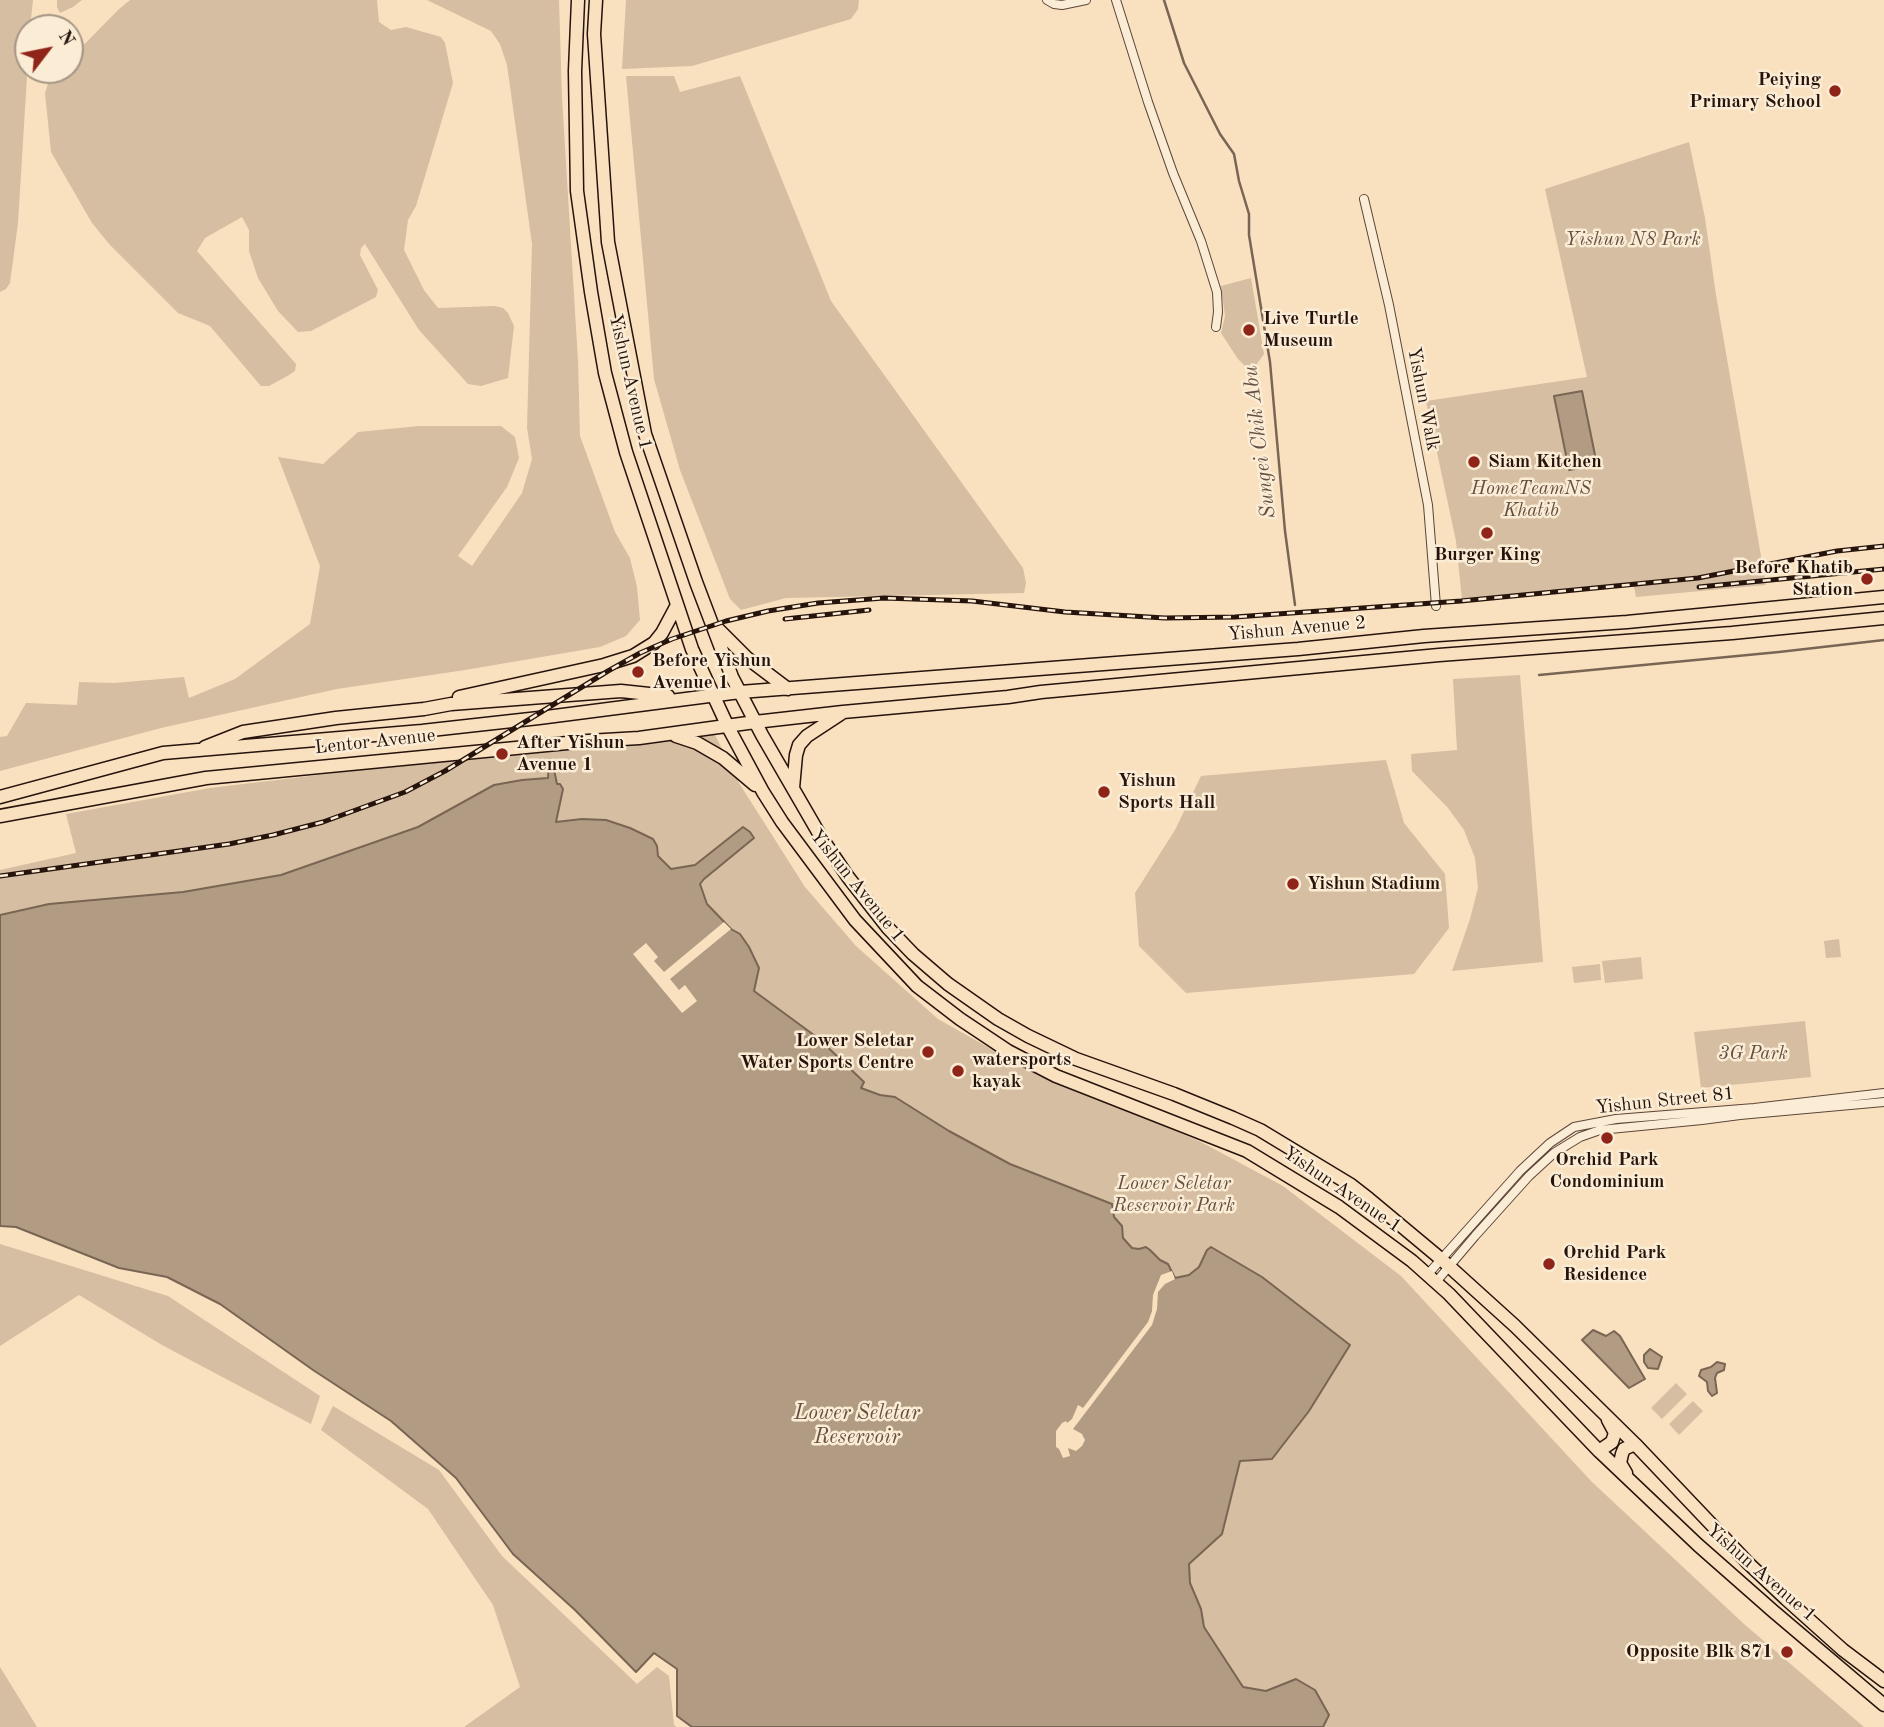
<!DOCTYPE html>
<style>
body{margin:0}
#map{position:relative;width:1884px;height:1727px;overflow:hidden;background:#f9e1bf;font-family:"Old Standard TT",serif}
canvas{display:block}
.north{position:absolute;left:14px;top:14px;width:70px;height:70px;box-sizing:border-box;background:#fbecd5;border:2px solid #a69585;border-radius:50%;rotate:58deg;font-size:19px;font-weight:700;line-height:28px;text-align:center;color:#26130c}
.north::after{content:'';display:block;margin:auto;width:24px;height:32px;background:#8f2418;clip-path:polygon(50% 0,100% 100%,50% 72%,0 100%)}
</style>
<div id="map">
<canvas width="1884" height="1727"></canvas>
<div class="north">N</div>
</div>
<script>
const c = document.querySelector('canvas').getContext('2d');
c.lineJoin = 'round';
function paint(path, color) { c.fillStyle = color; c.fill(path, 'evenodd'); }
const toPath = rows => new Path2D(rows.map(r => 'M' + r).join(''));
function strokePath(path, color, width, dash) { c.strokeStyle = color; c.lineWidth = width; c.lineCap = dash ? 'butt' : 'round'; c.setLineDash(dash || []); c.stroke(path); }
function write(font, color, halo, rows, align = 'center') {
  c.font = font + ' "Old Standard TT",serif'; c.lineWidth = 5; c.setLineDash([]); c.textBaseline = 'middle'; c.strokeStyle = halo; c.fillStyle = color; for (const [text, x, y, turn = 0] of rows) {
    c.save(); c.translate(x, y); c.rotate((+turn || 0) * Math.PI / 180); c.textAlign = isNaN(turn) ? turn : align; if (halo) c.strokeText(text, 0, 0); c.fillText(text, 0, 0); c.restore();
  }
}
paint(toPath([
 [0,0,33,0,30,28,28,28,28,60,18,223,10,283,6,289,0,292],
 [57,0,82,0,73,7,60,13,57,7],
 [130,0,377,0,379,22,391,30,406,27,441,37,445,43,453,83,416,206,408,220,404,250,424,290,438,308,495,306,503,308,508,313,514,326,508,378,481,386,468,384,419,330,365,244,361,248,360,255,378,290,376,297,311,331,298,332,278,311,258,278,249,251,249,230,242,217,205,238,197,251,296,364,295,371,289,375,269,386,261,386,210,326,178,313,110,245,92,223,51,152,45,93,49,81,59,70,70,70,70,59,118,10],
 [427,0,559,0,562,97,578,361,580,436,615,532,630,558,637,587,640,620,626,636,600,647,465,670,337,689,161,728,0,771,0,737,7,736,26,703,77,705,79,682,114,683,184,677,189,698,235,679,310,624,320,566,278,457,323,464,358,432,419,426,501,426,515,437,519,458,507,487,458,556,472,566,522,493,532,459,527,428,532,244,507,65,500,44,491,31],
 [626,0,859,0,858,9,851,19,692,66,622,69],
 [626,76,674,76,680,92,740,76,831,301,1023,568,1026,583,1024,593,786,598,741,610,730,599,680,470,654,379],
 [1689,142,1705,218,1716,295,1766,585,1636,597,1634,587,1607,586,1462,600,1456,541,1426,401,1587,377,1545,189],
 [1251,278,1264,354,1251,372,1238,359,1221,333,1225,316,1221,286],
 [1520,675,1543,962,1452,971,1470,919,1478,888,1475,858,1464,830,1448,808,1412,771,1411,754,1457,750,1453,679],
 [714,733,739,783,805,887,856,946,938,1019,1007,1058,1201,1142,1283,1186,1401,1276,1592,1482,1744,1624,1864,1727,1323,1727,1329,1715,1315,1690,1266,1691,1243,1687,1204,1627,1201,1609,1190,1583,1189,1564,1222,1534,1240,1460,1350,1345,1262,1277,1212,1247,1206,1251,1199,1267,1189,1275,1175,1279,1168,1264,1160,1260,1150,1250,1146,1247,1139,1249,1132,1248,1123,1238,1122,1226,1114,1217,1111,1204,1010,1164,949,1131,895,1097,880,1095,861,1088,864,1081,818,1038,754,991,759,967,749,947,740,934,731,929,707,904,699,885,695,866,671,870,658,856,657,846,630,828,606,820,582,819,555,823,563,789,557,784,552,761,550,759,549,778,521,780,495,785,418,827,281,875,183,892,49,904,0,915,0,870,76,853,66,814,210,788,544,748],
 [1386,760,1404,823,1445,874,1449,928,1414,974,1186,993,1139,946,1135,893,1175,830,1201,776],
 [1839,939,1841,957,1826,958,1824,941],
 [1641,957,1643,979,1605,983,1602,961],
 [1600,964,1601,980,1574,983,1572,967],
 [1805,1021,1811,1077,1701,1088,1694,1032],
 [0,1244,168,1296,320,1396,311,1424,162,1345,79,1295,0,1346],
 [1676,1383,1687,1394,1662,1419,1651,1408],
 [1693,1401,1703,1411,1679,1435,1669,1424],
 [333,1406,439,1470,502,1556,637,1684,657,1667,669,1676,674,1725,677,1727,464,1727,520,1687,493,1605,428,1509,321,1430],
 [0,1667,37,1727,0,1727]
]), '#d5bea1');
const water = toPath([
 [1582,391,1597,465,1569,470,1554,396,1582,391],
 [549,759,552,760,557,784,560,784,563,789,556,822,582,819,606,820,630,828,653,839,657,846,658,856,671,869,695,865,743,827,750,832,754,838,704,879,700,884,707,904,731,929,740,934,749,947,759,968,754,991,818,1038,864,1082,861,1088,880,1095,895,1097,949,1131,1010,1164,1112,1204,1114,1217,1122,1226,1123,1238,1132,1248,1139,1249,1146,1247,1150,1250,1160,1260,1168,1264,1175,1278,1189,1275,1199,1267,1207,1250,1211,1247,1262,1277,1350,1345,1309,1411,1272,1459,1240,1461,1222,1534,1189,1564,1190,1583,1201,1609,1204,1627,1243,1687,1266,1691,1296,1679,1315,1690,1329,1715,1323,1727,692,1727,677,1716,677,1669,654,1653,636,1672,575,1610,513,1554,456,1478,391,1421,313,1370,220,1304,167,1277,119,1268,16,1227,0,1226,0,915,49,904,183,892,281,875,418,827,494,785,522,780,548,778,549,759],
 [1593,1330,1606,1336,1614,1331,1620,1336,1645,1379,1629,1388,1582,1340,1593,1330],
 [1650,1349,1662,1357,1658,1369,1648,1368,1644,1362,1644,1355,1650,1349],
 [1717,1362,1725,1364,1724,1370,1717,1373,1715,1378,1717,1393,1712,1396,1708,1391,1707,1382,1699,1376,1701,1370,1711,1367,1717,1362]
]);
paint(water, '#b19b82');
strokePath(water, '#796553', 2);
paint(toPath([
 [724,922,731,929,670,979,679,990,685,985,697,1001,682,1013,633,954,646,943,658,957,654,961,664,972],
 [1172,1271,1175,1279,1165,1284,1158,1292,1157,1309,1152,1325,1073,1429,1082,1434,1085,1440,1082,1446,1076,1451,1068,1448,1070,1456,1063,1458,1059,1449,1056,1447,1056,1431,1062,1423,1066,1421,1067,1423,1072,1419,1078,1405,1083,1408,1148,1322,1152,1311,1153,1295,1161,1275]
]), '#f9e1bf');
strokePath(toPath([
 [1164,0,1184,63,1220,134,1234,154,1239,181,1249,214,1249,235,1270,362,1285,531,1295,605],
 [1539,675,1779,652,1884,640]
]), '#796553', 2.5);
const minor = toPath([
 [1047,0,1054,4,1062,5,1086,0],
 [1116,0,1148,102,1173,173,1201,241,1217,292,1218,312,1216,327],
 [1364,199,1389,305,1428,505,1436,606],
 [1428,1274,1520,1171,1550,1143,1574,1127,1616,1119,1754,1108,1884,1093],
 [1436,1282,1475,1236,1529,1176,1554,1153,1580,1137,1600,1130,1702,1120,1740,1115,1884,1102]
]);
const primary = toPath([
 [578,0,575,71,577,191,591,292,605,373,626,452,692,649,728,727,763,792,782,822,855,920,917,986,960,1019,1008,1051,1056,1076,1247,1151,1339,1207,1412,1261,1449,1294,1599,1451,1698,1545,1773,1611,1884,1705],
 [596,0,594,34,608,242,645,434,696,582,732,677,762,735,821,837,848,877,888,928,913,954,948,984,998,1019,1028,1036,1076,1059,1174,1094,1233,1118,1260,1130,1351,1185,1369,1199,1441,1259,1515,1326,1635,1444,1748,1563,1786,1599,1843,1650,1884,1681],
 [717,628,747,658,788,689],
 [459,697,604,665,633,656,654,643,662,633,677,605],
 [676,736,697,743,723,758,755,785],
 [205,747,243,732,336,718,424,709,451,704,621,691,668,696],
 [793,788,796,755,799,745,807,736,842,713],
 [0,797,163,753,422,731,539,718,740,692,1298,649,1424,636,1627,622,1884,597],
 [0,816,206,778,237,775,588,741,639,738,755,722,843,712,1008,697,1041,692,1439,655,1732,633,1884,618],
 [1599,1451,1612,1442,1615,1433,1608,1420],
 [1626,1473,1620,1463,1622,1454,1624,1449,1635,1444]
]);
strokePath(minor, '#5b4639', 10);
strokePath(primary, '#26130c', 15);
strokePath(minor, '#fbecd5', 8);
strokePath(primary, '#f9e1bf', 12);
const rail = toPath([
 [1699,587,1884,569],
 [785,619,869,610],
 [0,876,229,844,273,835,323,822,405,792,445,771,608,671,640,653,672,639,726,621,768,611,818,603,884,598,972,601,1065,612,1165,618,1235,617,1461,601,1698,578,1837,551,1884,546]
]);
strokePath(rail, '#26130c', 5);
strokePath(rail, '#fbecd5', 2.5, [8]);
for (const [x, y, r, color] of [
 [1835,91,7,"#8f2418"],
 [1249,330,7,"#8f2418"],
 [1474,462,7,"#8f2418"],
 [1487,533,7,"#8f2418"],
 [1867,579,7,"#8f2418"],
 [638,672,7,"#8f2418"],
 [502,754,7,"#8f2418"],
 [1104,792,7,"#8f2418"],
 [1293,884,7,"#8f2418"],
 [928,1052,7,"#8f2418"],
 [958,1071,7,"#8f2418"],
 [1607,1138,7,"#8f2418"],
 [1549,1264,7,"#8f2418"],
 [1787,1652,7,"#8f2418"]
]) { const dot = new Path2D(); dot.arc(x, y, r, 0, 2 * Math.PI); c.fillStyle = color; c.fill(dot); strokePath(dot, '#fbecd5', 2.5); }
write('bold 19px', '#26130c', '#fbecd5', [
 ["Peiying",1821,80,"right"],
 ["Primary School",1821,102,"right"],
 ["Live Turtle",1263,319],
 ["Museum",1263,341],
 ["Siam Kitchen",1488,462],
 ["Burger King",1487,555,"center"],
 ["Before Khatib",1853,568,"right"],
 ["Station",1853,590,"right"],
 ["Before Yishun",652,661],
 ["Avenue 1",652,683],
 ["After Yishun",516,743],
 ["Avenue 1",516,765],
 ["Yishun",1118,781],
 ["Sports Hall",1118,803],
 ["Yishun Stadium",1307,884],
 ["Lower Seletar",914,1041,"right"],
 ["Water Sports Centre",914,1063,"right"],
 ["watersports",972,1060],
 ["kayak",972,1082],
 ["Orchid Park",1607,1160,"center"],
 ["Condominium",1607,1182,"center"],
 ["Orchid Park",1563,1253],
 ["Residence",1563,1275],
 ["Opposite Blk 871",1773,1652,"right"]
], 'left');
write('italic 19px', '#634f40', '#fbecd5', [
 ["Yishun N8 Park",1633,240],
 ["HomeTeamNS",1531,489],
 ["Khatib",1531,511],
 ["3G Park",1753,1054],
 ["Lower Seletar",1174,1184],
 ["Reservoir Park",1174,1206]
]);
write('19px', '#26130c', '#fbecd5', [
 ["Yishun Avenue 1",630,382,77],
 ["Yishun Walk",1423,399,79],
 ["Yishun Avenue 2",1297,629,-5],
 ["Lentor Avenue",375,742,-6],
 ["Yishun Avenue 1",857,886,51],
 ["Yishun Street 81",1665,1101,-6],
 ["Yishun Avenue 1",1342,1190,34],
 ["Yishun Avenue 1",1761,1573,41]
]);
write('italic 21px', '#655041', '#fbecd5', [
 ["Sungei Chik Abu",1260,442,-97],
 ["Lower Seletar",857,1413],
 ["Reservoir",857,1437]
]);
</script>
